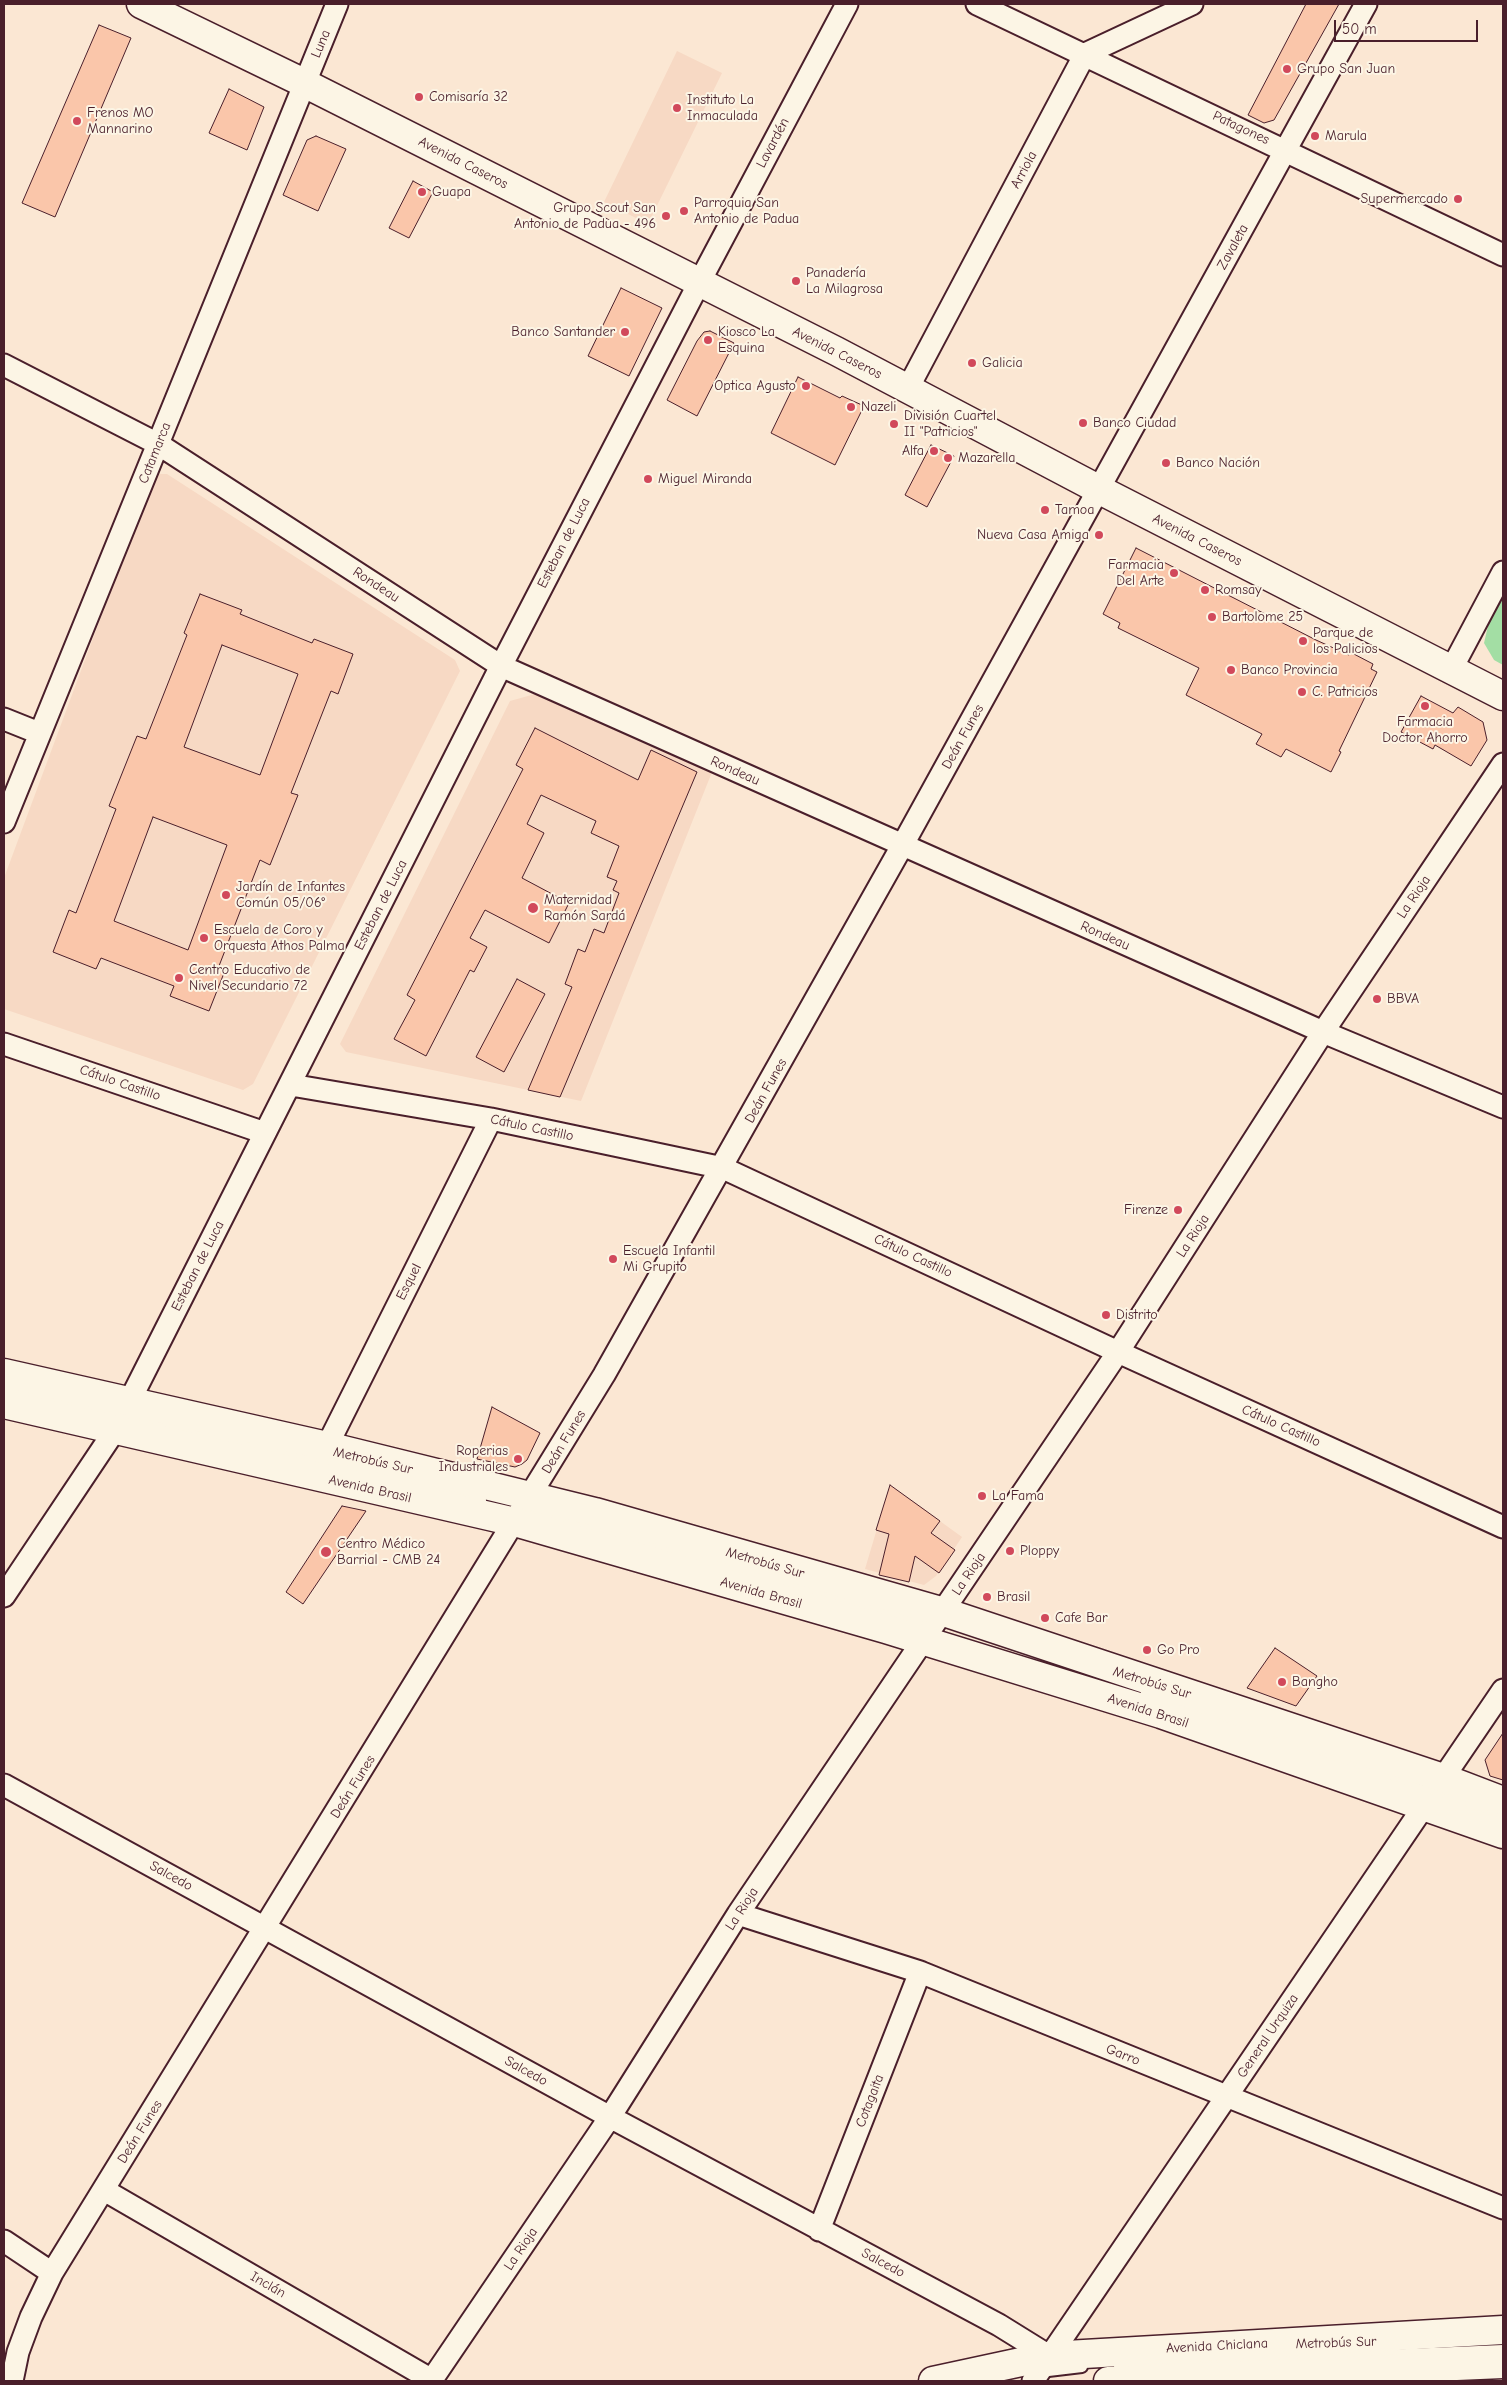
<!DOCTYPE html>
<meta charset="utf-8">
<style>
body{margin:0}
#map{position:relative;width:1507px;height:2385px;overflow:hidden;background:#fbe7d3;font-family:"Comic Neue",sans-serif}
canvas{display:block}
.frame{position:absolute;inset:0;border:5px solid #4a1f2b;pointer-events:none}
.scale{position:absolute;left:1334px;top:20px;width:144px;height:22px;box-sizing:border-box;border:2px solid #4a1f2b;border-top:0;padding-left:6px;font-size:15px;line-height:18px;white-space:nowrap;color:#4a1f2b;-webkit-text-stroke:4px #fcf5e5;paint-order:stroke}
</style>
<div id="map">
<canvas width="1507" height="2385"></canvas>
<div class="frame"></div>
<div class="scale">50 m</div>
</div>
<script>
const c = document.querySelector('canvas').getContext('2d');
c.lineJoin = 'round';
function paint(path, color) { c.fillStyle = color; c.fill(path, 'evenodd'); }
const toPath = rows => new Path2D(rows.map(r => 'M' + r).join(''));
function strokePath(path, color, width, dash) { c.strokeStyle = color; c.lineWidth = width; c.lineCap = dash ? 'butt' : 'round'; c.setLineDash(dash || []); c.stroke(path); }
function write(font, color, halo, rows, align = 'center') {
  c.font = font + ' "Comic Neue",sans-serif'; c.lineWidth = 4; c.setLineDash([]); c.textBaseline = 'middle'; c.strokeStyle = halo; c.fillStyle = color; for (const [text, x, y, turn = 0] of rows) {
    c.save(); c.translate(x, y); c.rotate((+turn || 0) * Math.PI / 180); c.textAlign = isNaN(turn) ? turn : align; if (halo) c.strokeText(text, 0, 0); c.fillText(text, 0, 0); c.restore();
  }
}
paint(toPath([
 [677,51,722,73,648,224,604,202],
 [154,474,167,474,455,660,460,671,253,1084,243,1090,4,1009,4,878],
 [535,694,712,772,581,1101,346,1052,340,1044,510,701],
 [890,1485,962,1537,936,1576,924,1585,865,1569]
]), '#f7d9c4');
paint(toPath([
 [1503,598,1503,665,1494,660,1484,643,1488,626]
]), '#a3dea4');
const building = toPath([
 [1306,4,1339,4,1274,120,1264,123,1248,115,1306,4],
 [99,25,131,38,55,217,22,203,99,25],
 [229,89,264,107,247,150,209,133,229,89],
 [316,136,346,149,318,211,283,195,307,140,316,136],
 [413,181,433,192,409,238,389,228,413,181],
 [621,288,662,308,629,376,588,356,621,288],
 [710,331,734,343,697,416,667,400,697,341,704,332,710,331],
 [798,377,840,398,842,396,864,406,835,465,771,433,798,377],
 [931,445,954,456,927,507,905,495,931,445],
 [1136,548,1316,640,1349,655,1350,652,1373,664,1371,669,1377,672,1339,751,1341,752,1331,772,1286,749,1281,757,1256,744,1262,734,1186,695,1199,668,1118,628,1120,623,1103,614,1136,548],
 [200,594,242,610,240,614,312,643,314,639,353,654,338,694,331,691,291,793,298,795,270,865,260,860,219,966,226,968,209,1011,170,996,174,986,101,958,96,969,53,952,69,910,76,913,116,809,109,806,137,736,146,739,187,635,184,633,200,594],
 [222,645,298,674,260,775,184,747,222,645],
 [153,817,227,845,188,950,114,921,153,817],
 [1421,696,1453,713,1458,707,1483,722,1487,740,1471,766,1435,745,1433,749,1401,732,1421,696],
 [535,728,638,780,651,750,697,772,560,1097,528,1090,572,987,565,984,578,949,585,952,594,929,604,933,619,893,613,890,617,881,607,877,619,846,591,833,596,821,541,795,527,824,544,833,522,878,569,903,549,943,485,910,470,938,487,947,474,972,470,970,426,1056,394,1039,415,1000,407,995,523,769,516,765,535,728],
 [517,979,545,994,504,1072,476,1057,517,979],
 [492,1407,540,1433,527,1460,522,1464,515,1467,477,1459,492,1407],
 [890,1485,940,1521,931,1533,955,1550,939,1573,915,1556,909,1582,879,1575,889,1534,876,1530,890,1485],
 [342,1506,366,1511,303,1604,286,1592,342,1506],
 [1275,1648,1317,1676,1296,1706,1247,1688,1275,1648],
 [1503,1733,1503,1780,1490,1776,1485,1760,1503,1733]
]);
paint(building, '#fac6aa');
strokePath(building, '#4a1f2b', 1);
const service = toPath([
 [4,1389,481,1500],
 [520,1509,898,1614,933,1629],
 [1145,1695,1503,1818],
 [1119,2366,1503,2350],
 [1040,2372,1082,2367]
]);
const minor = toPath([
 [977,4,1503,255],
 [4,365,158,444,501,666,1323,1032,1503,1107],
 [907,390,1085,54,1192,4],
 [1451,670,1503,572],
 [4,719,39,733],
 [4,822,337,4],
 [4,1044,265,1133],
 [291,1085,491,1119,723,1168,1118,1352,1503,1527],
 [327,1446,491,1119],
 [4,1596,115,1430,501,666,699,283,847,4],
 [4,1785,610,2117,999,2325,1049,2356],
 [738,1914,920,1972,1503,2208],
 [104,2190,432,2380],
 [819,2230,920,1972],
 [4,2241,52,2273],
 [12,2381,18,2352,31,2317,52,2273,604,1375,902,846,1366,4],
 [431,2381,610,2117,738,1914,1118,1352,1323,1032,1503,764],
 [1033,2381,1503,1690]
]);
const secondary = toPath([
 [141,4,304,83,836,351,1098,489,1503,696],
 [4,1373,327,1446,595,1512,944,1612,1443,1778,1503,1801],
 [4,1404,515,1522,886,1629,1161,1714,1503,1834],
 [933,2381,1049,2356,1503,2330],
 [1108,2381,1503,2364]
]);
strokePath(service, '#4a1f2b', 14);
strokePath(minor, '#4a1f2b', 25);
strokePath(secondary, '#4a1f2b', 31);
strokePath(service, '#fcf5e5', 10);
strokePath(minor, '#fcf5e5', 21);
strokePath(secondary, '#fcf5e5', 28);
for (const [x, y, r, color] of [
 [1287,69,5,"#d1495b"],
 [419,97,5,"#d1495b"],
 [677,108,5,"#d1495b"],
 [77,121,5,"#d1495b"],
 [1315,136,5,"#d1495b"],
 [422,192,5,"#d1495b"],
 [1458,199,5,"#d1495b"],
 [684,211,5,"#d1495b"],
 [666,216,5,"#d1495b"],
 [796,281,5,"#d1495b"],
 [625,332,5,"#d1495b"],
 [708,340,5,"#d1495b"],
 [972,363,5,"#d1495b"],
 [806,386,5,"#d1495b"],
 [851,407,5,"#d1495b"],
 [1083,423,5,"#d1495b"],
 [894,424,5,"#d1495b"],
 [934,451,5,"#d1495b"],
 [948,458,5,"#d1495b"],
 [1166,463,5,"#d1495b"],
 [648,479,5,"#d1495b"],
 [1045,510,5,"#d1495b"],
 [1099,535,5,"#d1495b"],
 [1174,573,5,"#d1495b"],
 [1205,590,5,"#d1495b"],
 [1212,617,5,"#d1495b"],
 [1303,641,5,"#d1495b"],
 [1231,670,5,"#d1495b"],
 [1302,692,5,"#d1495b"],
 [1425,706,5,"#d1495b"],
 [226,895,5,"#d1495b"],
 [533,908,6,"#d1495b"],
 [204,938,5,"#d1495b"],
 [179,978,5,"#d1495b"],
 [1377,999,5,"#d1495b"],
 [1178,1210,5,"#d1495b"],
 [613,1259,5,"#d1495b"],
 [1106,1315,5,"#d1495b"],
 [518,1459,5,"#d1495b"],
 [982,1496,5,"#d1495b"],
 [1010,1551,5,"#d1495b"],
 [326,1552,6,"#d1495b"],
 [987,1597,5,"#d1495b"],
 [1045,1618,5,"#d1495b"],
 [1147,1650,5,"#d1495b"],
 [1282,1682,5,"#d1495b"]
]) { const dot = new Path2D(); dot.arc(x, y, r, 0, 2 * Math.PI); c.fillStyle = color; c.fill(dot); strokePath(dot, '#fcf5e5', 2); }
write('14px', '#4a1f2b', '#fcf5e5', [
 ["Luna",321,44,-67],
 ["Patagones",1241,128,25],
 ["Lavardén",773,143,-62],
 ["Avenida Caseros",463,163,27],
 ["Arriola",1024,170,-62],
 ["Zavaleta",1233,247,-61],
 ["Avenida Caseros",837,353,27],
 ["Catamarca",155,453,-68],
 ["Avenida Caseros",1197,540,27],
 ["Esteban de Luca",564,543,-63],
 ["Rondeau",376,585,33],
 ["Deán Funes",963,737,-61],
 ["Rondeau",735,771,24],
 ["La Rioja",1414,897,-56],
 ["Esteban de Luca",381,905,-63],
 ["Rondeau",1105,936,24],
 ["Cátulo Castillo",120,1083,19],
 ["Deán Funes",766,1091,-61],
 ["Cátulo Castillo",532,1128,12],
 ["La Rioja",1193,1236,-57],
 ["Cátulo Castillo",913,1256,25],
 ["Esteban de Luca",198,1266,-63],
 ["Esquel",409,1282,-63],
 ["Cátulo Castillo",1281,1426,24],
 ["Deán Funes",564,1442,-59],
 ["Metrobús Sur",373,1461,13],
 ["Avenida Brasil",370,1489,13],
 ["Metrobús Sur",765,1563,16],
 ["La Rioja",969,1574,-56],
 ["Avenida Brasil",761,1593,16],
 ["Metrobús Sur",1152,1683,17],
 ["Avenida Brasil",1148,1711,18],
 ["Deán Funes",353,1787,-58],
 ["Salcedo",171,1876,29],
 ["La Rioja",742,1909,-57],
 ["General Urquiza",1268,2036,-56],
 ["Garro",1123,2055,22],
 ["Salcedo",526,2071,29],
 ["Cotagaita",870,2101,-69],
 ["Deán Funes",140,2132,-58],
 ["La Rioja",521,2249,-56],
 ["Salcedo",883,2263,28],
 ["Inclán",268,2285,30],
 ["Metrobús Sur",1336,2343,-2],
 ["Avenida Chiclana",1217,2346,-3]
]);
write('14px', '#4a1f2b', '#fcf5e5', [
 ["Grupo San Juan",1297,69],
 ["Comisaría 32",429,97],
 ["Instituto La",687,100],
 ["Inmaculada",687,116],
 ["Frenos MO",87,113],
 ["Mannarino",87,129],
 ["Marula",1325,136],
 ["Guapa",432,192],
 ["Supermercado",1448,199,"right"],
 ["Parroquia San",694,203],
 ["Antonio de Padua",694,219],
 ["Grupo Scout San",656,208,"right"],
 ["Antonio de Padua - 496",656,224,"right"],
 ["Panadería",806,273],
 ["La Milagrosa",806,289],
 ["Banco Santander",615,332,"right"],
 ["Kiosco La",718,332],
 ["Esquina",718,348],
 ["Galicia",982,363],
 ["Optica Agusto",796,386,"right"],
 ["Nazeli",861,407],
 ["División Cuartel",904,416],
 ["II \"Patricios\"",904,432],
 ["Banco Ciudad",1093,423],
 ["Alfa",924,451,"right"],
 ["Mazarella",958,458],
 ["Banco Nación",1176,463],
 ["Miguel Miranda",658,479],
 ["Tamoa",1055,510],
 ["Nueva Casa Amiga",1089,535,"right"],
 ["Farmacia",1164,565,"right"],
 ["Del Arte",1164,581,"right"],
 ["Romsay",1215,590],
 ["Bartolome 25",1222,617],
 ["Parque de",1313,633],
 ["los Palicios",1313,649],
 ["Banco Provincia",1241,670],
 ["C. Patricios",1312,692],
 ["Farmacia",1425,722,"center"],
 ["Doctor Ahorro",1425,738,"center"],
 ["Jardín de Infantes",236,887],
 ["Común 05/06°",236,903],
 ["Maternidad",544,900],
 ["Ramón Sardá",544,916],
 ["Escuela de Coro y",214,930],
 ["Orquesta Athos Palma",214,946],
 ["Centro Educativo de",189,970],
 ["Nivel Secundario 72",189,986],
 ["BBVA",1387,999],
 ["Firenze",1168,1210,"right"],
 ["Escuela Infantil",623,1251],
 ["Mi Grupito",623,1267],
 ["Distrito",1116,1315],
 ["Roperias",508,1451,"right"],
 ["Industriales",508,1467,"right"],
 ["La Fama",992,1496],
 ["Centro Médico",337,1544],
 ["Barrial - CMB 24",337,1560],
 ["Ploppy",1020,1551],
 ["Brasil",997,1597],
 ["Cafe Bar",1055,1618],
 ["Go Pro",1157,1650],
 ["Bangho",1292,1682]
], 'left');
</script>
